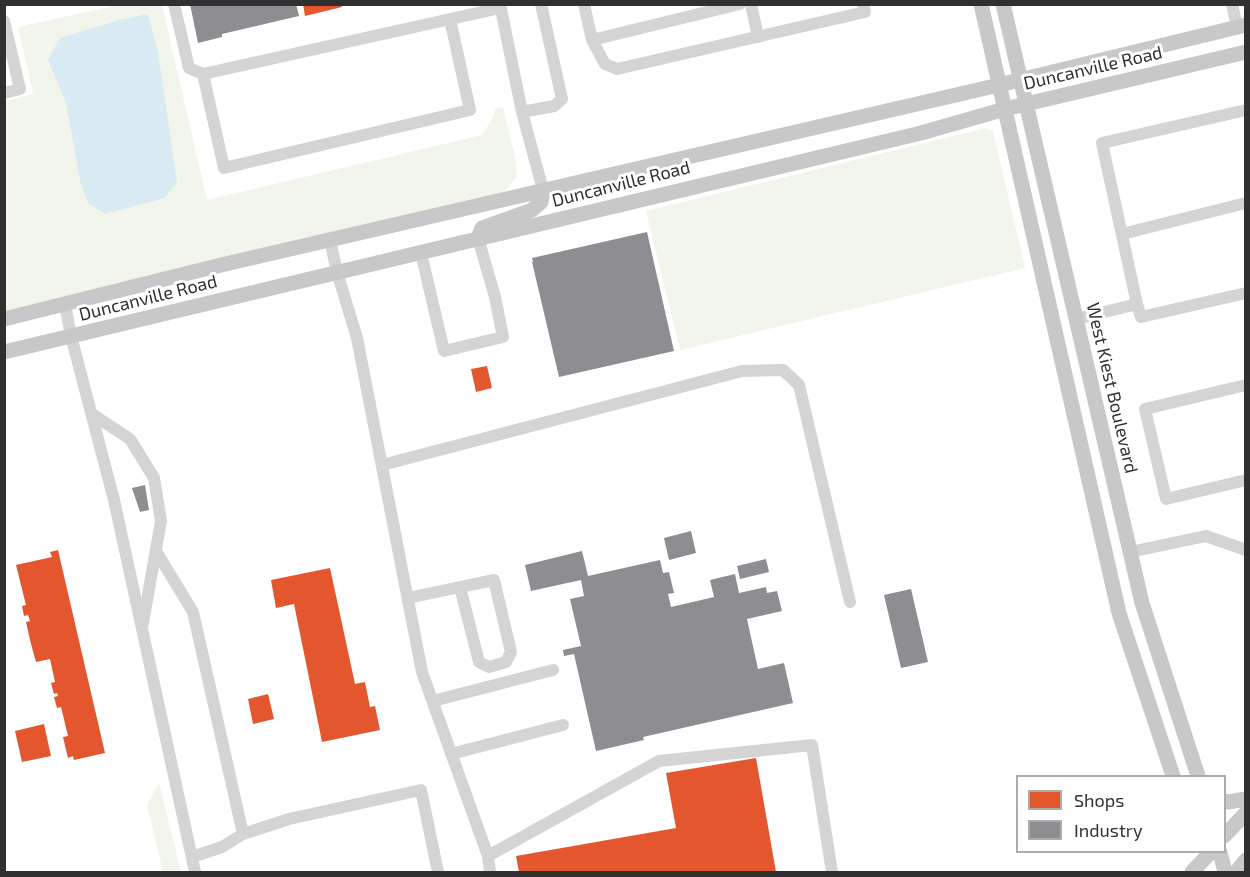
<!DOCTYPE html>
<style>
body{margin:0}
#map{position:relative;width:1250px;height:877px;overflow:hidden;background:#fff;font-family:"Exo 2",sans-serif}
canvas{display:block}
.frame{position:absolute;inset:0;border:6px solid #303030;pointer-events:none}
.legend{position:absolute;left:1016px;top:775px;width:210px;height:78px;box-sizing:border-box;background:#fff;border:2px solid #acacac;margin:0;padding:8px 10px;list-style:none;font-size:18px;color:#303030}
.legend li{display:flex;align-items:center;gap:12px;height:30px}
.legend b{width:30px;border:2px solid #acacac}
</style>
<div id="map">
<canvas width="1250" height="877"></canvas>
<div class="frame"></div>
<ul class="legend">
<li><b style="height:16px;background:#e4572e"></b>Shops</li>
<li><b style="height:16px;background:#8d8d92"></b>Industry</li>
</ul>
</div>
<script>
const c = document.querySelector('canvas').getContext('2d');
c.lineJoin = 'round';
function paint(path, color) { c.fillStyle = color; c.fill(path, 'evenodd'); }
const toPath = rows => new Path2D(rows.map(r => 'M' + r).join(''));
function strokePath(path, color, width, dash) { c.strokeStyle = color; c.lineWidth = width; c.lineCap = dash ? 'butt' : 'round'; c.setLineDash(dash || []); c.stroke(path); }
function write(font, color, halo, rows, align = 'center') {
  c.font = font + ' "Exo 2",sans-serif'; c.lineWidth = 6; c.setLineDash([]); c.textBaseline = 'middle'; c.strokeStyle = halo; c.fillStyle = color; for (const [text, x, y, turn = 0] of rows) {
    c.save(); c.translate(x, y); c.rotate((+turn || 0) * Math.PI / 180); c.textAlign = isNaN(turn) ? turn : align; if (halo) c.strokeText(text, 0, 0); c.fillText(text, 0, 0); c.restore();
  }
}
paint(toPath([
 [118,5,162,5,207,200,482,135,495,114,494,109,503,107,515,157,517,176,504,192,5,311,4,101,33,94,18,27],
 [986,128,993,131,1025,268,680,350,646,211],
 [159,783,181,872,163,872,147,805]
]), '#f2f5ec');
paint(toPath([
 [148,14,158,52,177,182,165,198,105,214,88,203,81,185,66,103,48,60,60,38,119,20]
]), '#d9eaf2');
paint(toPath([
 [303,4,341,4,342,7,305,16],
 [487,366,492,388,476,392,471,369],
 [58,550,105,753,74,760,73,756,68,758,63,737,68,736,61,707,57,708,54,697,58,696,57,693,54,694,51,683,55,682,50,659,36,662,31,644,26,622,30,621,28,615,24,616,22,606,26,605,16,565,52,557,50,552],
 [330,568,355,684,365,682,370,707,375,706,380,730,322,742,294,604,276,608,271,580],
 [268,694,274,719,253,724,248,699],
 [44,724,51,756,22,762,15,731],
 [756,758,776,872,519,872,516,856,676,828,666,773]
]), '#e4572e');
paint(toPath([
 [190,4,296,4,299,16,222,34,222,37,198,43],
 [647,232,674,351,559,377,532,262,533,262,532,258],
 [145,485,149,510,140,512,132,488],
 [691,531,696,553,669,560,664,538],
 [582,551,588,576,660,560,663,573,669,572,674,593,668,594,671,607,714,597,710,580,735,574,739,593,766,587,767,593,777,591,782,611,747,619,758,669,784,663,793,703,643,737,644,740,596,751,574,654,564,656,563,650,581,646,570,599,584,596,581,580,531,591,525,565],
 [766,559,769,572,740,579,737,566],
 [911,589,928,662,901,668,884,595]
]), '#8d8d92');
strokePath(toPath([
 [174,4,189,68,203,74,500,8],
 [500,4,522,112],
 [541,4,562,99,554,106,522,112,543,190],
 [584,4,592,40,605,64,617,69,865,12,863,4],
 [751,4,758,37],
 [1232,4,1237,27],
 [4,21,20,89,4,93],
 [592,40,740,4],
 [203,74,224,168,470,110,450,19],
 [1122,234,1246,203],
 [330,240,337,272,357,338,422,672,488,856,490,872],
 [421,253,444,351,503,337,495,297,478,238],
 [65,304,71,336,114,500,195,872],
 [1137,304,1102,143,1246,110],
 [1076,319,1137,304,1141,317,1246,293],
 [1246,385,1145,409,1166,499,1246,480],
 [92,414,130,439,154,478,161,521,143,623],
 [382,465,742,371,783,370,799,385,850,602],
 [156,551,193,612,243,834,222,847,192,857],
 [1130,552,1206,536,1246,550],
 [408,598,460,587,494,580,511,652,506,662,489,667,479,662,460,587],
 [433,701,553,670],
 [451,754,563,725],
 [243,834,289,819,421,790,438,872],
 [488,856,659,761,812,745,832,872]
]), '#d4d4d4', 12);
strokePath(toPath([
 [981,4,1119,613,1173,776],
 [1003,4,1142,603,1198,776],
 [478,238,482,228,532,210,541,202,543,190],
 [4,319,221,265,999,85,1246,25],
 [4,352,921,133,1005,109,1246,52],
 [1224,801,1228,802,1246,799],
 [1224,836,1246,813],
 [1220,852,1225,872],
 [1192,872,1211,852],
 [1236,872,1246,860]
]), '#c8c8c8', 15);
write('18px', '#303030', '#fff', [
 ["Duncanville Road",1093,68,-13],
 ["Duncanville Road",621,184,-14],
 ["Duncanville Road",148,298,-14],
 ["West Kiest Boulevard",1112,388,77]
]);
</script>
